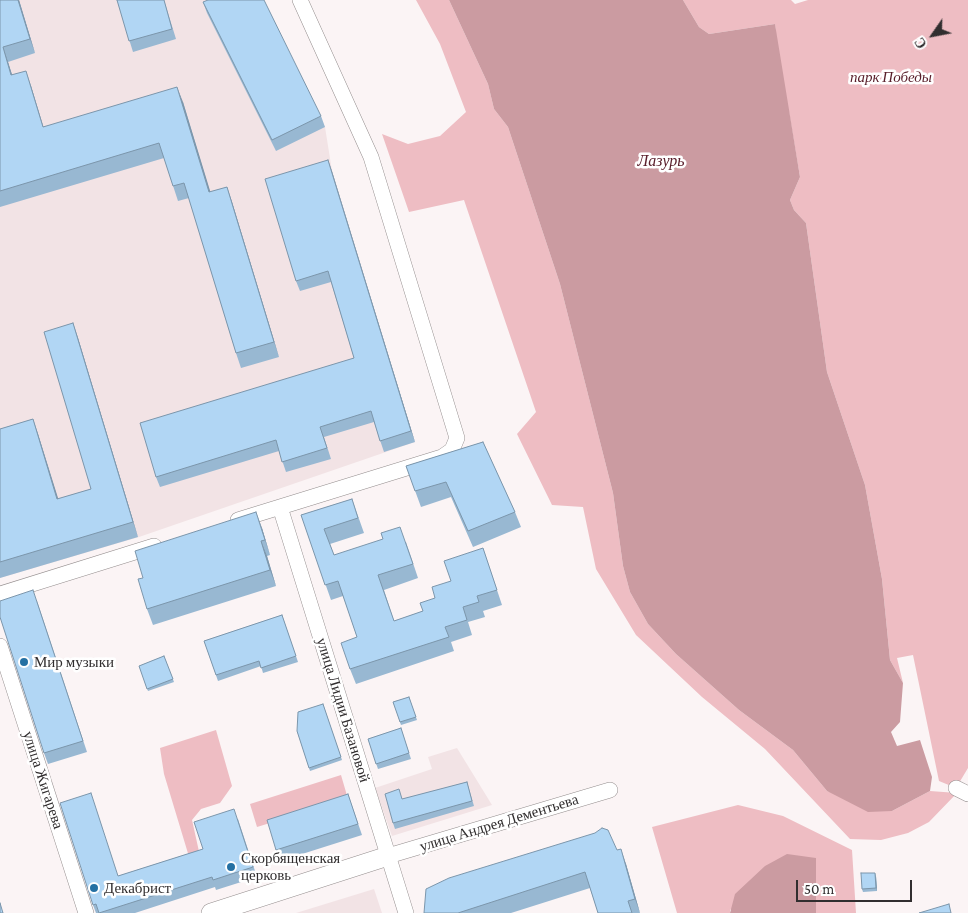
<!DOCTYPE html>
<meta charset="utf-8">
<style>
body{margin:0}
#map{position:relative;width:968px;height:913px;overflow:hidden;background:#fbf4f5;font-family:"Crimson Pro",serif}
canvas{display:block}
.north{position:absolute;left:908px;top:10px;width:50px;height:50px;-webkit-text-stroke:4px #fff;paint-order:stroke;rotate:237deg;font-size:14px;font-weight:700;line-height:20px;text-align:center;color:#312e2f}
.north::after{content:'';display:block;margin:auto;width:18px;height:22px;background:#312e2f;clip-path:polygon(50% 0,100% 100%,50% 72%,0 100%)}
.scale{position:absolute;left:796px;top:880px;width:116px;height:22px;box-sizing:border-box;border:2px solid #312e2f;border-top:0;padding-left:6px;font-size:15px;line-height:18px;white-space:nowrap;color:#312e2f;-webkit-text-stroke:4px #fff;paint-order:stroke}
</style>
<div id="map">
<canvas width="968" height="913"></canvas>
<div class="north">С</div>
<div class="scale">50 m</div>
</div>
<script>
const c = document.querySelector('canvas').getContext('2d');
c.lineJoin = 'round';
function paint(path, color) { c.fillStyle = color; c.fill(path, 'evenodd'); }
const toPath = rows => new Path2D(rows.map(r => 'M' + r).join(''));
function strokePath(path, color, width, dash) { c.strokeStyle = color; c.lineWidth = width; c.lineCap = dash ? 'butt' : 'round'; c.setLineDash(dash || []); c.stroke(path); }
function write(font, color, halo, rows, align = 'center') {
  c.font = font + ' "Crimson Pro",serif'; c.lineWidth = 5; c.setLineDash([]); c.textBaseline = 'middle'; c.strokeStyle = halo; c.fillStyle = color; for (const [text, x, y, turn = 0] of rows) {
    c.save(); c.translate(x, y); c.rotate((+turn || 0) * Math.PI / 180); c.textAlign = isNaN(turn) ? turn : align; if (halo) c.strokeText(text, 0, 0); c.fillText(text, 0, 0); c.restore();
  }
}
paint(toPath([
 [0,0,262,0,325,127,332,171,415,442,139,537,0,578],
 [457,748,492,805,392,836,375,788,432,769,428,757],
 [374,889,382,913,296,913]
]), '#f2e3e5');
paint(toPath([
 [416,0,449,0,488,84,494,109,508,127,560,284,613,493,623,566,630,592,648,624,676,654,739,710,793,750,827,791,892,811,930,791,957,793,929,822,908,833,881,840,850,839,765,749,702,697,636,635,596,569,583,507,552,505,517,434,536,412,464,200,409,212,382,134,408,144,440,136,466,112,440,44],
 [683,0,791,0,795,4,808,0,968,0,968,768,956,788,939,781,913,655,897,658,903,683,890,660,882,579,865,485,827,372,806,223,794,210,790,200,800,177,789,112,783,103,775,24,709,34,699,27],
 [216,730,232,786,220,803,201,809,192,820,200,856,190,860,164,774,160,748],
 [341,775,348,799,257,827,250,804],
 [738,805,783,816,852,850,856,913,816,913,816,858,730,910,730,913,677,913,652,827]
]), '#eebdc3');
paint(toPath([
 [449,0,683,0,699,27,709,34,775,24,800,177,790,200,794,210,806,223,827,372,865,485,882,579,890,660,903,683,900,722,891,732,897,746,920,740,932,777,930,791,892,811,868,812,827,791,793,750,739,710,676,654,648,624,630,592,623,566,613,493,560,284,508,127,494,109,488,84],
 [787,854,816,858,816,913,730,913,735,894,765,866]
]), '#cb9ba1');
const minor = toPath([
 [280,507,406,913],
 [238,520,442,457,452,450,457,438,371,157,300,0],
 [0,594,154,546],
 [0,646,86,913],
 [956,788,968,794],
 [388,856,610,790]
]);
const tertiary = toPath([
 [211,913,388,856]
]);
strokePath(minor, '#948e8e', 16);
strokePath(tertiary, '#948e8e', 20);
strokePath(minor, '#fff', 15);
strokePath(tertiary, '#fff', 19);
paint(toPath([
 [0,0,19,0,35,53,8,62,12,75,31,86,43,127,183,102,210,192,227,187,232,202,279,357,241,368,236,353,189,198,178,201,164,158,0,207],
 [117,0,164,0,176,39,133,52],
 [203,2,321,116,325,127,276,151,207,13],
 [328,160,415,442,384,452,374,422,324,437,331,459,286,472,279,451,160,487,156,477,354,358,331,282,300,291,296,281],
 [73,323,78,338,138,537,0,578,0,429,33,419,38,434,58,499,91,489],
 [483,442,515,512,521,527,473,547,451,497,421,507,406,466],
 [352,499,364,533,330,544,334,555,406,542,418,578,384,590,394,621,423,611,451,581,483,548,502,605,483,611,485,617,468,622,472,635,451,642,454,651,356,684,350,669,357,637,343,596,331,600,301,515],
 [262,528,270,555,267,556,276,586,153,625,147,609,143,578],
 [37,601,87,752,48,764,44,753],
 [282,615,298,662,263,673,261,666,218,681,204,641],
 [164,656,174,682,148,691,139,666],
 [409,697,417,720,401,725,393,702],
 [323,704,342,760,310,771,297,731],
 [401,728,411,759,378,769,368,739],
 [467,782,474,806,395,829,393,823,403,799],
 [348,794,362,835,280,861,276,850],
 [238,819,257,877,216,890,215,887,135,913,96,913,93,905,118,876,203,849],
 [617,850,626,864,640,913,598,913,590,888,511,913,424,913],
 [876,876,877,891,863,892,862,889]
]), '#98b8d2');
paint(toPath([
 [18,0,19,0,35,53,30,39],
 [3,47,8,62,17,90,11,75],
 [26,71,31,86,48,142,43,127],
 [177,87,183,102,215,207,209,192],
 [328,160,332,171,415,442,411,431],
 [227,187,232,202,279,357,274,342],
 [73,323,78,338,138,537,133,522],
 [33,419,38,434,63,514,57,499],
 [256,512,262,528,270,555,265,540],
 [261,541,267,556,276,586,270,570],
 [621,849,626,864,640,913,635,899],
 [875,873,876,876,877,891,876,888]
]), '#7c96ab');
const building = toPath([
 [0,0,18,0,30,39,3,47,11,75,26,71,43,127,177,87,209,192,227,187,274,342,236,353,184,183,173,186,159,143,0,191,0,0],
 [117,0,164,0,172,29,129,41,117,0],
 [208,0,264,0,321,116,272,140,203,2,208,0],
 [328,160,411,431,380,441,371,411,320,427,327,448,282,462,276,440,156,477,140,423,354,358,328,271,296,281,265,179,328,160],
 [73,323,133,522,0,562,0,429,33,419,57,499,91,489,44,332,73,323],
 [483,442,515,512,468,531,446,482,415,491,406,466,483,442],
 [352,499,358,518,324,529,334,555,383,539,381,533,400,527,413,564,378,575,394,621,423,611,420,603,435,598,432,587,451,581,444,561,483,548,497,590,477,596,479,602,463,607,467,620,445,627,449,637,350,669,341,643,357,637,338,581,325,585,301,515,352,499],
 [256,512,265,540,261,541,270,570,147,609,138,579,143,578,135,551,256,512],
 [33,590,83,741,44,753,0,617,0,601,33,590],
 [282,615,296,656,261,668,259,661,216,675,204,641,282,615],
 [164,656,173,679,147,689,139,666,164,656],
 [409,697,416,717,400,722,393,702,409,697],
 [323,704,341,757,309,768,297,731,298,712,323,704],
 [401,728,409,753,376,764,368,739,401,728],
 [467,782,472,801,393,823,385,794,399,789,402,799,467,782],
 [91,793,118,876,203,849,194,822,234,809,253,867,213,880,212,877,99,913,96,904,93,905,60,803,91,793],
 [348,794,358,824,276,850,267,820,348,794],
 [602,828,608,830,617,850,621,849,635,899,628,901,632,913,598,913,585,872,458,913,424,913,426,889,449,878,595,833,602,828],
 [861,873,875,873,876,888,862,889,861,873],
 [0,903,3,913,0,913,0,903],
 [949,904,951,913,919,913,949,904]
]);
paint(building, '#b1d6f4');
strokePath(building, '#7c96ab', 1);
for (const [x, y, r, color] of [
 [24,662,5,"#2470a3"],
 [231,867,5,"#2470a3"],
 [94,888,5,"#2470a3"]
]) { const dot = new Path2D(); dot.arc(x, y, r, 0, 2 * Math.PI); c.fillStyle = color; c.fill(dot); strokePath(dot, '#fff', 2); }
write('italic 15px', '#581e2a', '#fff', [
 ["парк Победы",891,77]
]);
write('15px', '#312e2f', '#fff', [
 ["Мир музыки",34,662],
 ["Скорбященская",241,858],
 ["церковь",241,875],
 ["Декабрист",104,888]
], 'left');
write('15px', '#312e2f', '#fff', [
 ["улица Лидии Базановой",343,710,73],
 ["улица Жигарева",43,780,72],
 ["улица Андрея Дементьева",499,823,-17]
]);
write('italic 16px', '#5b202d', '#fff', [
 ["Лазурь",661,161]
]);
</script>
